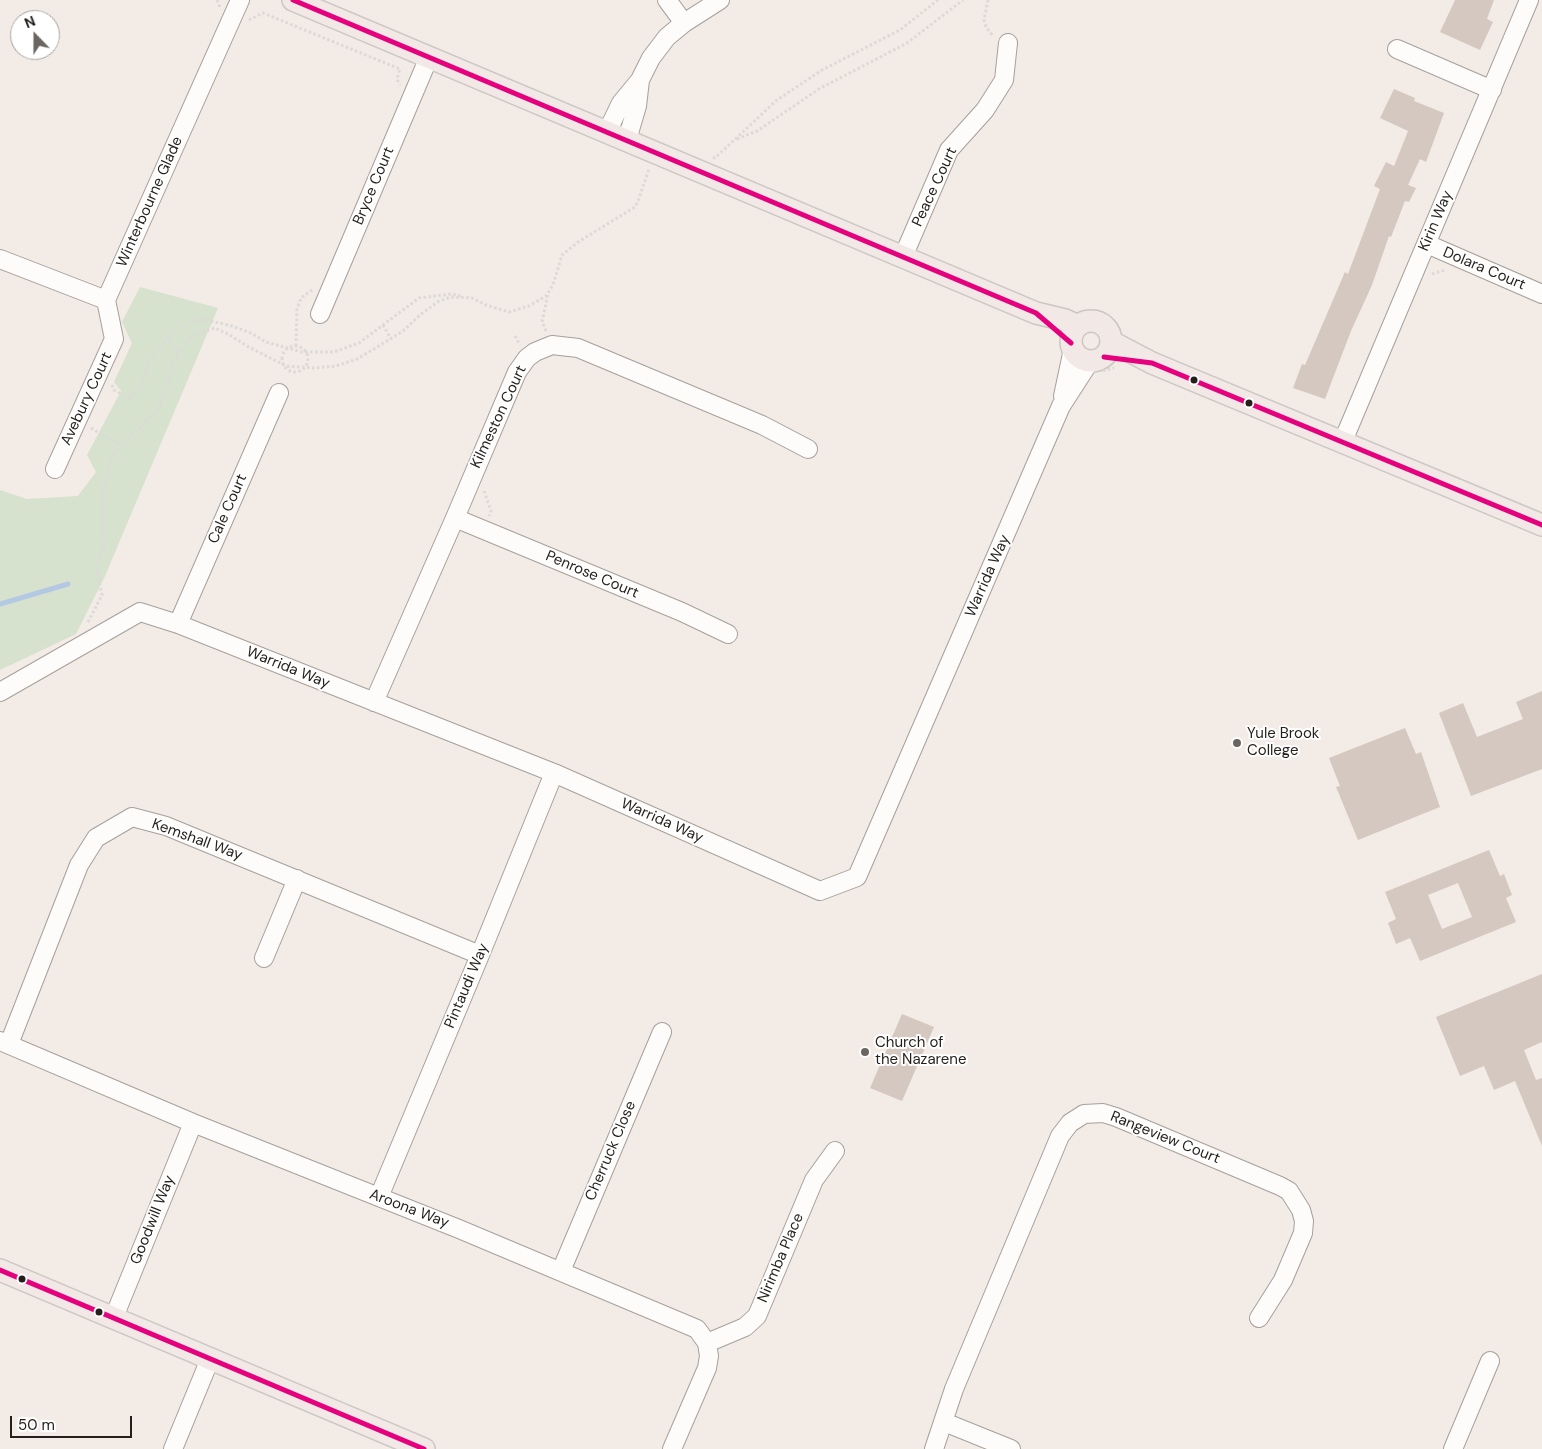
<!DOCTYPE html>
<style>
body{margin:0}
#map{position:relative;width:1542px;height:1449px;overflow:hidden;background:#f3ebe5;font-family:"DM Sans",sans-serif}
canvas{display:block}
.north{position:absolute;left:10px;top:10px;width:50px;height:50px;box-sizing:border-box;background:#fff;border:1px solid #a7a5a4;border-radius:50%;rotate:338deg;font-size:14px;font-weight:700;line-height:20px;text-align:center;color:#241f1b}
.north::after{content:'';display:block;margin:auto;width:18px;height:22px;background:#6c6662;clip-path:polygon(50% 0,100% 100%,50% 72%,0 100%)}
.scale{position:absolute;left:10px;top:1416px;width:122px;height:22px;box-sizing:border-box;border:2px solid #241f1b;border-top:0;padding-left:6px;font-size:15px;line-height:18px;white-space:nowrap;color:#241f1b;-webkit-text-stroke:4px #fff;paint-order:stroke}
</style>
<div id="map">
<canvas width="1542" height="1449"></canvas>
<div class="north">N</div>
<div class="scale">50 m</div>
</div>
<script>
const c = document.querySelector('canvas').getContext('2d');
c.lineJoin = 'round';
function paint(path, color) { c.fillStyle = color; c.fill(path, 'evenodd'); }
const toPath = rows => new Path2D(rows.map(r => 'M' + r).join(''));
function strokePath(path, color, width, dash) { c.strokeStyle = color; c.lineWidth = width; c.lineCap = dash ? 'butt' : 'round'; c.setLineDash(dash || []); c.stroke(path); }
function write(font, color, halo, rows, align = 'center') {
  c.font = font + ' "DM Sans",sans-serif'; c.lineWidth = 4; c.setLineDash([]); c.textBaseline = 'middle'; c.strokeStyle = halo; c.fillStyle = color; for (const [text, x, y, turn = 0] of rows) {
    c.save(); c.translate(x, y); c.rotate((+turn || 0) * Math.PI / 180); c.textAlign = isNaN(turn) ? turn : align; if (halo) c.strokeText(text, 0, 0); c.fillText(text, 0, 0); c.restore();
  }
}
paint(toPath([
 [140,287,218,308,105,576,76,634,0,670,0,490,27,499,78,496,96,472,87,455,121,391,114,382,132,343,122,322]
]), '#d6e1ce');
strokePath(toPath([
 [0,604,68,584]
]), '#b3c9e3', 5);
paint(toPath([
 [1455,0,1494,0,1487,19,1493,22,1480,50,1440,32],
 [1394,89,1415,98,1414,101,1444,113,1426,162,1420,159,1408,185,1416,188,1409,202,1405,201,1391,237,1389,236,1372,285,1351,331,1325,399,1293,388,1302,364,1305,365,1345,272,1348,274,1380,189,1374,186,1386,162,1394,166,1408,131,1380,118],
 [1542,691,1542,769,1471,796,1439,713,1463,703,1477,737,1523,719,1516,702],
 [1405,728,1416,754,1421,752,1440,807,1358,840,1336,787,1340,786,1329,758],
 [1489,850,1500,876,1504,874,1512,895,1506,898,1516,922,1420,961,1410,938,1396,944,1388,923,1396,919,1385,892],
 [1458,883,1472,917,1442,929,1428,895],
 [1542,974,1542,1042,1524,1050,1536,1080,1542,1078,1542,1146,1515,1081,1494,1090,1484,1066,1460,1076,1436,1017],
 [902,1014,934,1027,902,1101,870,1088]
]), '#d5c8c1');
const minor = toPath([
 [667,0,684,23],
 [1397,49,1492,90],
 [607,132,621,103,640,80],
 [627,140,637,106,640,80,651,58,667,37,684,23,720,0],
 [1427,244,1542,294],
 [903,257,949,150,985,110,1004,80,1008,43],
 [0,259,106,300,240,0],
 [320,314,429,57],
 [1063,396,1073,349],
 [1343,441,1529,0],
 [55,469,114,339,106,300],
 [455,518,682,612,728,634],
 [178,624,279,393],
 [0,692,140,612,178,624,554,773,820,891,857,877,1061,406,1090,361],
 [374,702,455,518,517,372,527,358,535,352,552,345,578,348,762,425,808,449],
 [264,958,297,879],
 [0,1041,193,1123,459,1229,697,1329,707,1343,709,1356,707,1368,672,1449],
 [9,1044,79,865,96,838,132,817,166,826,480,955],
 [379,1197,480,955,554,773],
 [561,1271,662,1032],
 [114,1317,193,1123],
 [707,1343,745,1327,757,1316,814,1180,835,1151],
 [944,1422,1011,1449],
 [173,1449,210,1359],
 [934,1449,954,1389,1060,1136,1070,1123,1084,1114,1103,1113,1116,1117,1280,1186,1289,1191,1301,1210,1304,1221,1303,1233,1283,1280,1259,1318],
 [1453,1449,1490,1361]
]);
const major = toPath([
 [293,0,1036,313,1065,320,1078,326],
 '1071 341a20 20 0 1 1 40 0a20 20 0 1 1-40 0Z',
 [1112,342,1152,363,1542,525],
 [0,1270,424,1449]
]);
strokePath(minor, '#a6a09b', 20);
strokePath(major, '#cbc7c3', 24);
strokePath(toPath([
 [217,0,220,7],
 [988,0,984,20,986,27,993,36],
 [249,20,263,13,400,69,397,79,400,85],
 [737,139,757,131,819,89,907,43,963,0],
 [713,157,715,158,777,100,822,70,900,30,938,0],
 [1432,274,1445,270],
 [383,325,391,339],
 [546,331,542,322,548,294],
 [515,336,520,345],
 [168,338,178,354],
 '282 359a13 13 0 1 1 26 0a13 13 0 1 1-26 0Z',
 [296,346,297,309,301,298,312,290],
 [1103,371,1114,368],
 [112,385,114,390,130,399,137,390,145,376,149,361,168,338,183,326,197,320,207,320,232,326,251,333,266,342,302,352,334,352,359,343,419,298,451,294,461,296],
 [91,428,121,445],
 [484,491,491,511,489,516],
 [88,622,102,595,98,577,98,563,104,546,103,492,110,461,121,445,158,409,168,385,171,368,178,354,187,342,201,332,215,328,228,334,247,346,286,366,315,368,336,366,357,359,374,349,403,331,421,314,439,301,451,297,472,298,486,305,509,312,529,306,546,296,553,285,562,255,578,242,635,207,638,201,649,169]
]), '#dcdad8', 3, [2.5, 2.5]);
strokePath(minor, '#fdfcfb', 18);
strokePath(major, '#f2e8e6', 21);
strokePath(toPath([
 [293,0,1036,313,1071,343],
 [1104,357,1152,363,1542,525],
 [0,1270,424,1449]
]), '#e5007d', 5);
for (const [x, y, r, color] of [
 [1194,380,4.5,"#241f1b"],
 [1249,403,4.5,"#241f1b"],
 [1237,743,5,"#6c6662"],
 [865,1052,5,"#6c6662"],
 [22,1279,4.5,"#241f1b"],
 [99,1312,4.5,"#241f1b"]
]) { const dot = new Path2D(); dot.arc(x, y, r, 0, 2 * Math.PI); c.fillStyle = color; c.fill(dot); strokePath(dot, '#fff', 2); }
write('15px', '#241f1b', '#fff', [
 ["Bryce Court",374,186,-67],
 ["Peace Court",935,187,-65],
 ["Winterbourne Glade",150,202,-66],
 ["Kirin Way",1436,221,-67],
 ["Dolara Court",1484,269,23],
 ["Avebury Court",87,399,-65],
 ["Kilmeston Court",499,417,-65],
 ["Cale Court",228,509,-66],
 ["Penrose Court",592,575,23],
 ["Warrida Way",988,576,-66],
 ["Warrida Way",288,668,22],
 ["Warrida Way",662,821,24],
 ["Kemshall Way",197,840,20],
 ["Pintaudi Way",467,986,-67],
 ["Rangeview Court",1165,1138,22],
 ["Cherruck Close",611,1151,-67],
 ["Aroona Way",409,1209,21],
 ["Goodwill Way",153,1220,-68],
 ["Nirimba Place",781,1258,-67]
]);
write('15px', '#241f1b', '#fff', [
 ["Yule Brook",1247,734],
 ["College",1247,751],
 ["Church of",875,1043],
 ["the Nazarene",875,1060]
], 'left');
</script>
